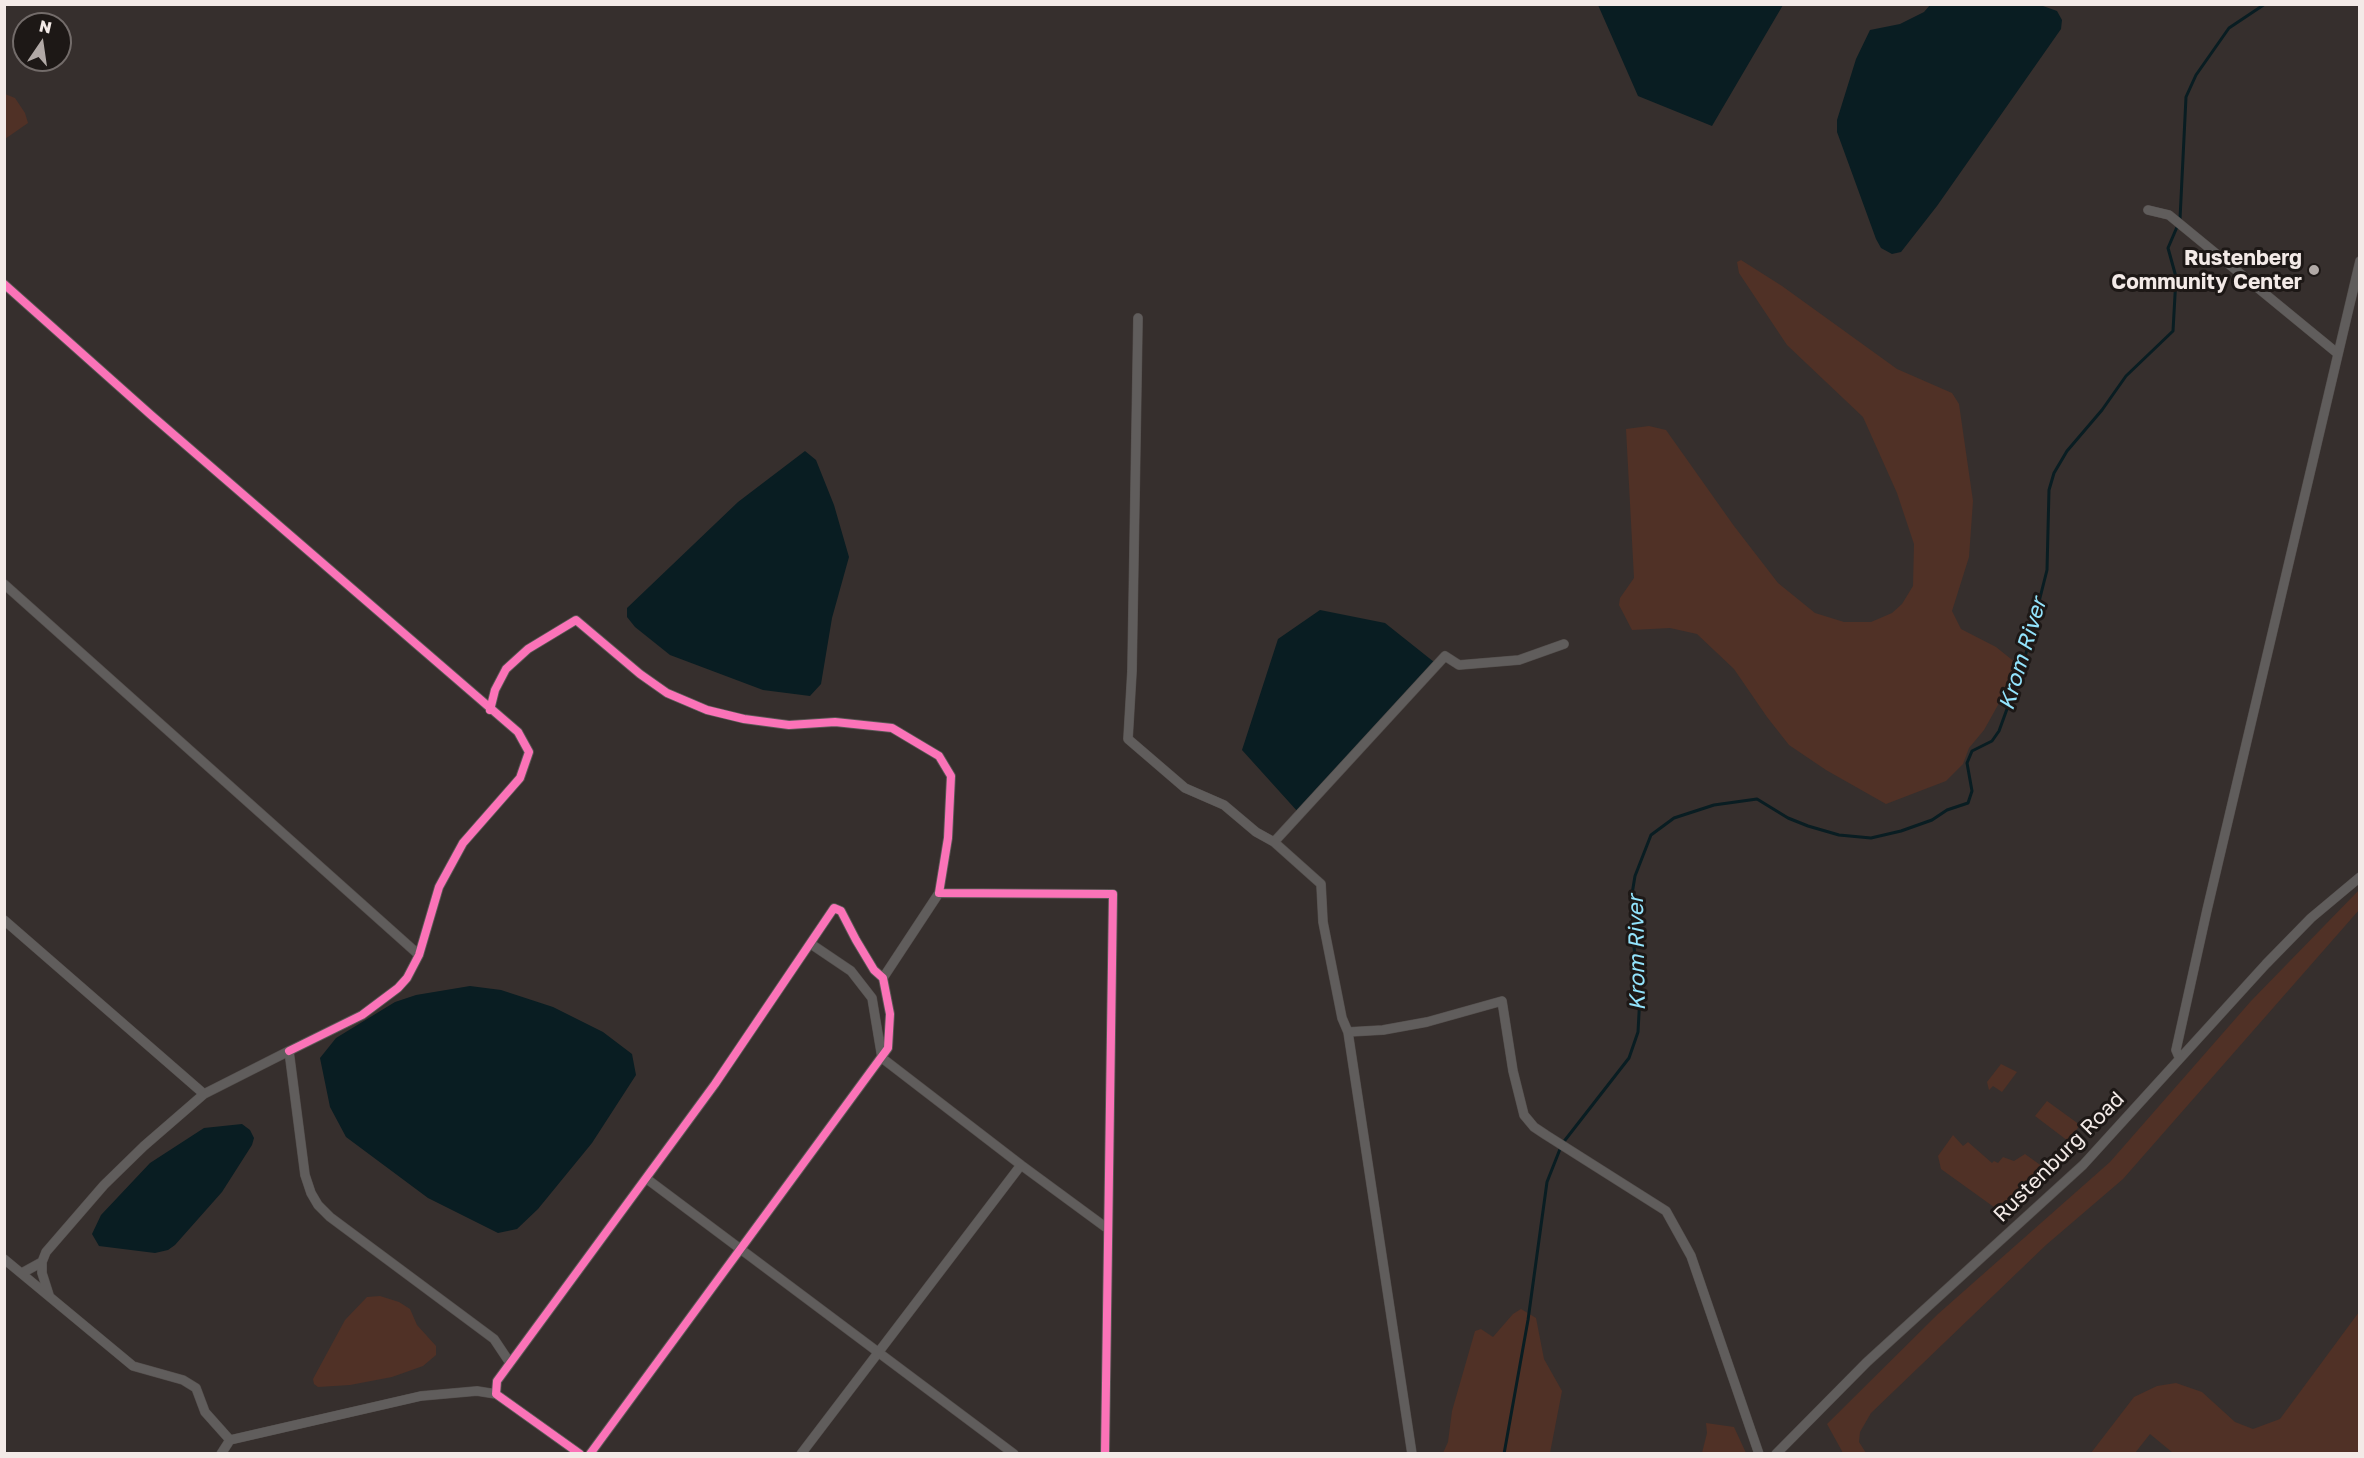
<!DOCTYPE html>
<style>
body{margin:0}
#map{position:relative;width:2364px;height:1458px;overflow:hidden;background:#362f2d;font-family:"Golos Text",sans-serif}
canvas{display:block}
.frame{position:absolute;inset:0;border:6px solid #f3eae7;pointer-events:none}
.north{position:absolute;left:12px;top:12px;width:60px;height:60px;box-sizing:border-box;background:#1d1816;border:2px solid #736c6a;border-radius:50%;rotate:13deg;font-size:16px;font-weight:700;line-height:24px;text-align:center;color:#f3eae7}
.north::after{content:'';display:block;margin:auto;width:21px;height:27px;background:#b1a9a6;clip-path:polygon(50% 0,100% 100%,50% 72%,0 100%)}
</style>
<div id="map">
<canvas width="2364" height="1458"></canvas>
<div class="frame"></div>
<div class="north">N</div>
</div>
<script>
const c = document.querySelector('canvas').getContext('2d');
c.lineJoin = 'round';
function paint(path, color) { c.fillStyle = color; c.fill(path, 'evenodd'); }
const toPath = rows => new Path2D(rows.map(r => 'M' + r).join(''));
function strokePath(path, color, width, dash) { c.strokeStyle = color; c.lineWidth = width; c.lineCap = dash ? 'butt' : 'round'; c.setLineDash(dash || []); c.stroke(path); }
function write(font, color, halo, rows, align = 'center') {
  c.font = font + ' "Golos Text",sans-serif'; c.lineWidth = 6; c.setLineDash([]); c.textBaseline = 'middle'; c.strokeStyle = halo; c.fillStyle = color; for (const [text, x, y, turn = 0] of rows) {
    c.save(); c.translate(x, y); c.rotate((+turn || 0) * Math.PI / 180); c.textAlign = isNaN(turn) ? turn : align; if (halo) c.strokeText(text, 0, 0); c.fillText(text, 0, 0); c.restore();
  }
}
paint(toPath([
 [5,94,15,98,25,113,28,123,5,139],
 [1741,260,1782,286,1897,369,1952,393,1959,404,1973,501,1969,557,1952,611,1961,629,1996,647,2016,663,2003,696,1984,730,1969,748,1963,764,1946,781,1886,804,1826,770,1789,745,1767,717,1734,669,1697,634,1670,628,1632,630,1619,605,1620,598,1634,578,1626,429,1649,426,1666,430,1734,526,1778,583,1815,613,1844,622,1871,622,1892,613,1902,604,1913,586,1914,544,1897,493,1863,417,1787,345,1739,273,1737,262],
 [2359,890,2359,910,2123,1179,2046,1245,1871,1413,1860,1432,1859,1442,1866,1453,1843,1453,1827,1424,1938,1314,2110,1162,2251,1001],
 [2001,1064,2017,1072,2002,1092,1993,1086,1989,1090,1987,1082],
 [2047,1101,2080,1125,2068,1141,2035,1116],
 [1953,1135,1963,1146,1968,1142,1992,1163,1994,1161,1998,1163,2003,1157,2014,1161,2025,1154,2050,1172,2009,1211,2004,1207,1998,1210,1941,1169,1938,1156],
 [380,1296,399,1302,410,1309,417,1325,436,1346,436,1355,423,1366,392,1377,350,1385,318,1387,314,1384,313,1379,345,1320,367,1297],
 [1521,1309,1536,1318,1544,1359,1562,1391,1550,1453,1443,1453,1448,1442,1452,1411,1475,1331,1481,1329,1493,1337,1513,1314],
 [2359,1312,2359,1453,2173,1453,2150,1434,2135,1453,2091,1453,2134,1397,2157,1386,2176,1383,2202,1392,2235,1422,2253,1429,2280,1419],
 [1706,1423,1734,1427,1746,1453,1702,1453,1707,1433]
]), '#503126');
paint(toPath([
 [1598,5,1783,5,1712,126,1638,96],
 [1930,5,2043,6,2057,11,2062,20,2061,29,1937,206,1901,252,1892,254,1881,248,1876,239,1837,132,1837,120,1856,59,1870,30,1900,24,1924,12],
 [805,451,816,460,834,505,849,557,832,618,821,684,810,696,763,690,670,655,635,627,627,617,627,608,738,502],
 [1320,610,1385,623,1434,662,1298,812,1242,750,1278,639],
 [470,986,501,990,553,1007,603,1032,632,1054,636,1075,592,1143,538,1209,517,1229,498,1233,428,1198,346,1137,330,1107,320,1058,336,1038,395,1002,416,995],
 [242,1124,250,1130,254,1138,252,1145,222,1192,175,1245,168,1250,155,1253,99,1246,92,1234,101,1215,150,1163,204,1128]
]), '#091d22');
strokePath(toPath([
 [2180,219,2186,97,2196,75,2229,28,2265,4],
 [1504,1454,1528,1320,1547,1182,1562,1144,1629,1058,1638,1032,1640,995,1633,939,1632,894,1635,876,1651,835,1674,818,1714,805,1757,799,1788,818,1808,826,1839,835,1871,838,1901,831,1932,820,1947,810,1968,803,1972,791,1967,763,1972,751,1992,741,1999,731,2023,665,2047,570,2049,490,2054,473,2067,451,2102,410,2126,376,2173,331,2176,277,2168,248,2177,227]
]), '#091d22', 3);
const minor = toPath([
 [2148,210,2169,215,2337,353],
 [4,284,151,415,518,732,529,752,520,778,463,843,439,887,419,955,407,978,398,988,362,1015,289,1051],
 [1138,318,1132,671,1128,739,1185,788,1224,805,1256,832,1274,842,1445,656,1459,665,1519,660,1564,644],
 [4,584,419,955],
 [490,710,495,690,506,669,528,649,576,620,640,674,667,693,707,710,744,719,789,725,835,722,892,728,939,756,951,776,948,838,939,893,1113,894,1105,1454],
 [1274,842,1321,884,1323,922,1342,1018,1348,1032,1383,1030,1427,1022,1502,1001,1513,1071,1524,1115,1534,1127,1546,1135,1666,1211,1691,1256,1759,1454],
 [4,920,204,1094,289,1051,305,1175,311,1193,318,1205,330,1217,494,1339,510,1363],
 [883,978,939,893],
 [1348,1032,1412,1454],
 [2179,1057,2176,1050,2207,910,2360,261],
 [1021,1165,1108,1229],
 [647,1179,1014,1454],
 [4,1259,133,1366,183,1380,196,1388,205,1412,230,1440],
 [22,1273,42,1262],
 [49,1295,42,1273,42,1262,46,1252,104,1185,144,1146,204,1094],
 [221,1454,230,1440,421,1396,477,1391,496,1394],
 [580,1454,496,1394,497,1381,715,1084,834,908,841,911,856,940,874,970,883,978,890,1014,888,1048,590,1454],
 [801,1454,1021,1165,882,1058,872,998,851,971,811,944],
 [1776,1454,1867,1362,2083,1165,2266,964,2311,918,2360,877]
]);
strokePath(minor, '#534e4c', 10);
strokePath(minor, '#605d5c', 9);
strokePath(toPath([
 [4,284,151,415,518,732,529,752,520,778,463,843,439,887,419,955,407,978,398,988,362,1015,289,1051],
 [490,710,495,690,506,669,528,649,576,620,640,674,667,693,707,710,744,719,789,725,835,722,892,728,939,756,951,776,948,838,939,893,1113,894,1105,1454],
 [580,1454,496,1394,497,1381,715,1084,834,908,841,911,856,940,874,970,883,978,890,1014,888,1048,590,1454]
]), '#fb73b8', 8);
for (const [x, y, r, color] of [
 [2314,270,6,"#b1a9a6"]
]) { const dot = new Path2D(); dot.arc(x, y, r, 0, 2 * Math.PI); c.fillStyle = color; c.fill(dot); strokePath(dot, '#1d1816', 2); }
write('bold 21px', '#f3eae7', '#1d1816', [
 ["Rustenberg",2302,258],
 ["Community Center",2302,282]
], 'right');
write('21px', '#f3eae7', '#1d1816', [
 ["Rustenburg Road",2059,1157,-45]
]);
write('italic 22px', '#93e4fd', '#1d1816', [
 ["Krom River",2023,654,-73],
 ["Krom River",1637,953,-91]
]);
</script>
